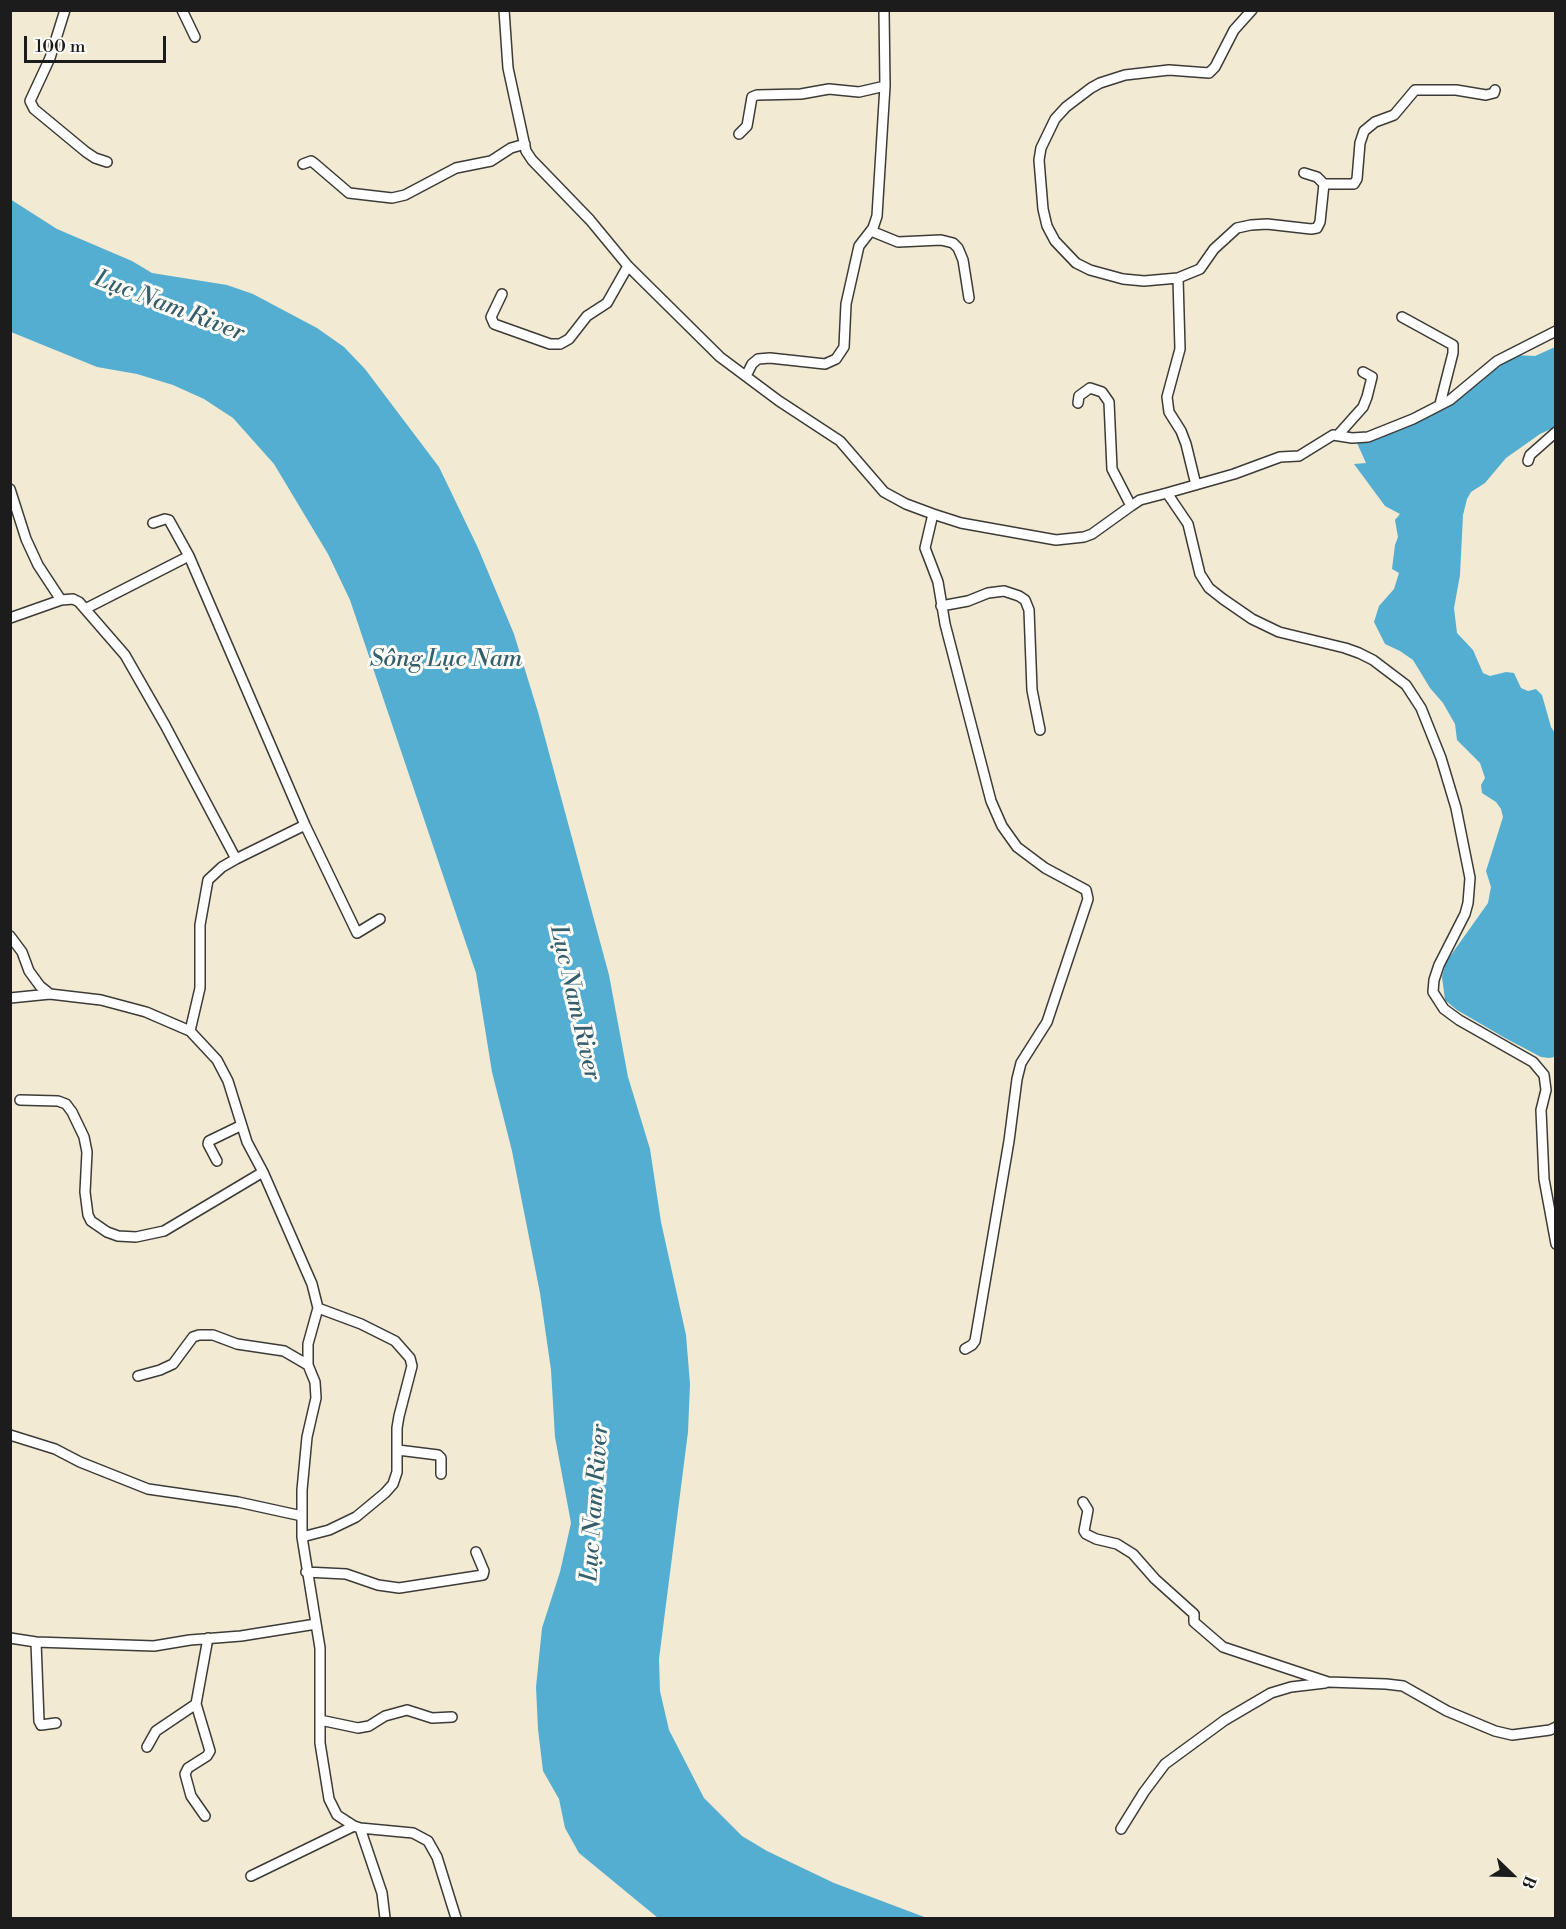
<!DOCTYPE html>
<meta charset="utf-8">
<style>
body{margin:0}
#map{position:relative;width:1566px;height:1929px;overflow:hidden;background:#f2ead2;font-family:"Libre Bodoni",serif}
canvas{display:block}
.frame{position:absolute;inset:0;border:12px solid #1c1c1c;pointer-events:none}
.north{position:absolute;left:1482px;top:1845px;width:60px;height:60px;-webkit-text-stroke:4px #fdfcf7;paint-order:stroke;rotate:113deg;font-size:16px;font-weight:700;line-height:24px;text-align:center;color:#1c1c1c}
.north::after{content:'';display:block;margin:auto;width:21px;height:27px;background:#1c1c1c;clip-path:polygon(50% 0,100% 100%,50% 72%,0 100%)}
.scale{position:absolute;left:24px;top:36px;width:142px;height:27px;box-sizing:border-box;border:3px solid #1c1c1c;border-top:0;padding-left:8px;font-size:18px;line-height:21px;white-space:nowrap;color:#1c1c1c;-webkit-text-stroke:4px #fdfcf7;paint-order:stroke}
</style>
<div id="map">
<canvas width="1566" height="1929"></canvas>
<div class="frame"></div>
<div class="north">B</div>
<div class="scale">100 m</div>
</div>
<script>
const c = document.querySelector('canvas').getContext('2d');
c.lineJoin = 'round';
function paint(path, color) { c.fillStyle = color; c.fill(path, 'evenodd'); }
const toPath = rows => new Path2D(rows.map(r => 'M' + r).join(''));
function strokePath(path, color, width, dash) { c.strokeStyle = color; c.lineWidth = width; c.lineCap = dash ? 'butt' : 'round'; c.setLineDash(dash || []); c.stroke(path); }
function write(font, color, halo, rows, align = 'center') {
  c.font = font + ' "Libre Bodoni",serif'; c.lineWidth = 6; c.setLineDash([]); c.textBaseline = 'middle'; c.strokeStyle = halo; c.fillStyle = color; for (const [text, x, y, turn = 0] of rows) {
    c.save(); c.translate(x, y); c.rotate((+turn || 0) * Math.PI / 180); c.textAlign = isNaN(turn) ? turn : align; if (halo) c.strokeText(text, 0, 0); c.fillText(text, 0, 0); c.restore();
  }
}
paint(toPath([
 [10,199,57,229,132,261,152,273,227,285,253,294,317,328,344,347,365,369,439,467,478,548,514,634,538,712,609,975,628,1077,650,1149,661,1222,686,1335,690,1384,688,1432,659,1659,660,1691,669,1730,704,1798,742,1836,767,1851,834,1883,927,1918,658,1918,579,1853,565,1828,559,1799,543,1771,538,1729,536,1687,542,1628,560,1572,571,1523,555,1437,551,1370,540,1293,512,1151,492,1072,476,973,350,600,328,554,274,464,233,418,204,399,173,385,137,374,97,367,11,332],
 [1555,347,1555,427,1540,434,1506,458,1485,483,1471,492,1467,499,1463,515,1460,575,1454,608,1457,633,1473,650,1483,673,1490,676,1506,672,1514,673,1521,688,1528,691,1536,689,1542,695,1551,727,1555,733,1555,1057,1549,1058,1541,1057,1505,1038,1457,1010,1445,1000,1442,977,1446,962,1488,903,1491,887,1486,871,1503,817,1501,809,1496,802,1482,793,1481,785,1485,778,1480,763,1457,740,1455,724,1443,703,1430,688,1413,660,1400,651,1385,644,1374,622,1379,606,1394,589,1399,573,1392,569,1395,545,1398,537,1395,520,1400,514,1385,506,1354,464,1366,463,1357,443,1390,431,1461,395,1515,355,1535,356]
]), '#54aed1');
const street = toPath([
 [65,10,50,58,30,101,34,109,86,152,95,158,107,162],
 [182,10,195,37],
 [504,10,508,68,526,151,532,160,590,220,628,266,720,357,779,401,840,441,884,492,906,504,933,514],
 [1252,10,1234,30,1215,67,1209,73,1169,70,1125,75,1100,83,1091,88,1066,107,1055,119,1041,148,1039,160,1043,209,1047,226,1055,241,1076,263,1090,270,1123,279,1144,281,1178,278,1200,269,1214,249,1237,228,1251,225,1267,224,1311,229,1317,228,1320,222,1324,184,1354,184,1357,179,1360,143,1364,131,1375,122,1394,115,1415,90,1456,90,1486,95,1494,93,1495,90],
 [739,134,747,126,752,97,757,95,801,94,829,89,859,92,885,86],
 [303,164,311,161,314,163,349,193,392,198,405,195,456,168,491,161,511,148,525,144],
 [1304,173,1317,177,1324,184],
 [871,231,898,242,941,240,953,243,958,248,963,260,969,298],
 [1178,278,1180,349,1167,397,1169,412,1181,431,1186,444,1196,485],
 [502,294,491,317,494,324,550,344,560,344,569,339,587,316,607,303,628,266],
 [1402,317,1453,345,1453,353,1440,404],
 [746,376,752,364,758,359,770,358,825,364,836,359,844,347,846,304,859,246,873,228,877,216,885,86,884,10],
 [1078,403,1079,396,1090,388,1102,392,1109,402,1112,469,1131,506],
 [1338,435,1363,407,1367,397,1372,377,1363,372],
 [1528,461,1530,455,1556,432],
 [10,489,26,539,38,565,61,600,73,599,79,602,125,655,165,725,236,859],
 [1167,493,1234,474,1280,457,1299,456,1333,435,1352,438,1368,437,1413,419,1450,400,1497,361,1556,331],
 [153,523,165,519,169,520,189,556,305,825,357,933,380,919],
 [941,606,968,601,988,593,1004,591,1019,596,1025,600,1029,610,1032,690,1040,730],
 [85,609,189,556],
 [10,618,61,600],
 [10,936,22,952,29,971,40,986,50,994],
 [10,998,50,994,101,1000,146,1012,190,1031,217,1060,228,1081,247,1142,263,1172,312,1284,318,1308,308,1344,308,1365,315,1382,316,1398,307,1437,302,1490,302,1537,320,1648,320,1743,329,1799,337,1815,354,1826,360,1828,413,1833,428,1841,437,1857,456,1918],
 [190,1031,200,988,200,925,208,880,222,867,236,859,305,825],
 [20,1100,58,1101,66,1104,72,1112,84,1137,87,1152,85,1192,88,1215,91,1221,107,1232,118,1236,136,1237,164,1231,263,1172],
 [217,1161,208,1144,209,1141,240,1126],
 [965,1349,972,1345,975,1341,1009,1141,1017,1079,1021,1063,1047,1022,1088,899,1086,890,1045,868,1017,847,1002,826,991,801,945,624,938,582,925,548,933,514,961,523,1056,540,1084,537,1092,534,1131,506,1140,500,1167,493,1188,524,1200,574,1209,588,1223,599,1252,619,1279,632,1345,648,1359,653,1373,660,1406,685,1421,708,1441,758,1456,808,1470,878,1468,903,1465,914,1439,965,1434,980,1433,992,1444,1009,1459,1020,1533,1062,1544,1075,1546,1090,1541,1110,1544,1179,1556,1244],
 [138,1376,160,1370,173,1364,193,1337,199,1335,213,1335,237,1344,284,1351,308,1365],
 [10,1435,55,1449,80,1462,148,1489,238,1502,302,1516],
 [398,1450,438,1455,441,1458,441,1474],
 [1083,1502,1088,1510,1084,1531,1086,1534,1096,1539,1117,1544,1133,1554,1155,1579,1194,1614,1194,1622,1223,1647,1328,1682,1386,1684,1403,1686,1447,1711,1495,1731,1512,1735,1550,1730,1556,1727],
 [302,1537,329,1530,356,1517,385,1493,393,1484,397,1472,397,1428,399,1416,412,1366,410,1358,395,1341,361,1324,318,1308],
 [306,1572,346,1574,378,1585,399,1588,483,1575,484,1571,476,1552],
 [10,1638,36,1642,154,1646,190,1640,241,1636,316,1624],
 [36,1642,39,1721,41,1725,56,1723],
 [320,1720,358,1728,369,1726,385,1716,407,1710,432,1718,452,1717],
 [147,1747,156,1731,196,1704],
 [205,1816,191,1796,185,1774,188,1768,207,1756,210,1751,196,1704,208,1638],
 [360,1828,382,1893,385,1918],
 [1121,1829,1144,1792,1165,1764,1225,1720,1271,1693,1291,1687,1325,1683],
 [251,1876,354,1826]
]);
strokePath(street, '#3c3b37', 12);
strokePath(street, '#fff', 9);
write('italic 24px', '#355e6d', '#fdfcf7', [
 ["Lục Nam River",169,307,21],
 ["Sông Lục Nam",446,660],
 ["Lục Nam River",574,1003,77],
 ["Lục Nam River",596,1503,-86]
]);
</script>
